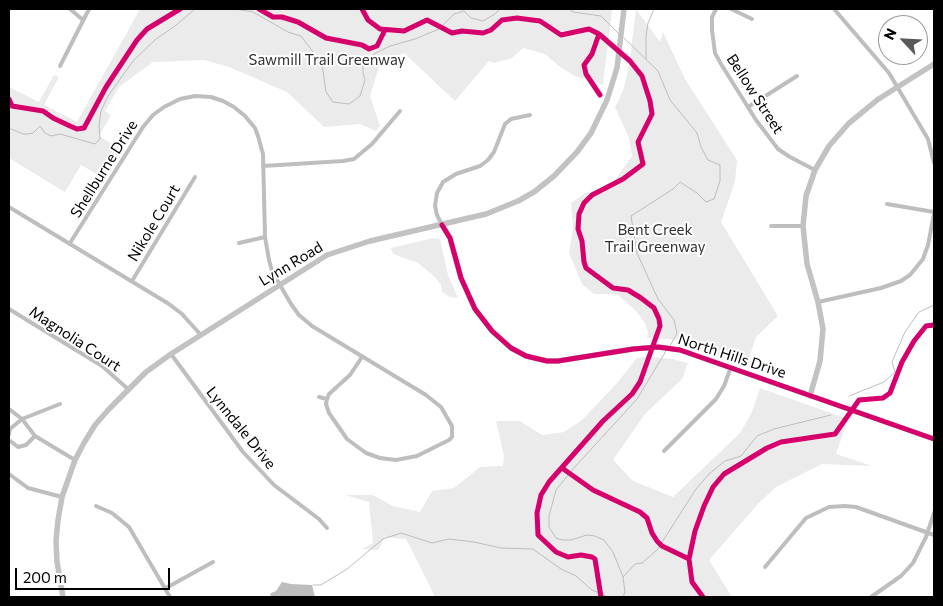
<!DOCTYPE html>
<style>
body{margin:0}
#map{position:relative;width:943px;height:606px;overflow:hidden;background:#fff;font-family:Commissioner,sans-serif}
canvas{display:block}
.frame{position:absolute;inset:0;border:10px solid #000;pointer-events:none}
.north{position:absolute;left:878px;top:15px;width:50px;height:50px;box-sizing:border-box;background:#fff;border:1px solid #999;border-radius:50%;rotate:295deg;font-size:14px;font-weight:700;line-height:20px;text-align:center;color:#000}
.north::after{content:'';display:block;margin:auto;width:18px;height:22px;background:#595959;clip-path:polygon(50% 0,100% 100%,50% 72%,0 100%)}
.scale{position:absolute;left:15px;top:568px;width:155px;height:22px;box-sizing:border-box;border:2px solid #000;border-top:0;padding-left:6px;font-size:15px;line-height:18px;white-space:nowrap;color:#000;-webkit-text-stroke:4px #fff;paint-order:stroke}
</style>
<div id="map">
<canvas width="943" height="606"></canvas>
<div class="frame"></div>
<div class="north">N</div>
<div class="scale">200 m</div>
</div>
<script>
const c = document.querySelector('canvas').getContext('2d');
c.lineJoin = 'round';
function paint(path, color) { c.fillStyle = color; c.fill(path, 'evenodd'); }
const toPath = rows => new Path2D(rows.map(r => 'M' + r).join(''));
function strokePath(path, color, width, dash) { c.strokeStyle = color; c.lineWidth = width; c.lineCap = dash ? 'butt' : 'round'; c.setLineDash(dash || []); c.stroke(path); }
function write(font, color, halo, rows, align = 'center') {
  c.font = font + ' Commissioner,sans-serif'; c.lineWidth = 4; c.setLineDash([]); c.textBaseline = 'middle'; c.strokeStyle = halo; c.fillStyle = color; for (const [text, x, y, turn = 0] of rows) {
    c.save(); c.translate(x, y); c.rotate((+turn || 0) * Math.PI / 180); c.textAlign = isNaN(turn) ? turn : align; if (halo) c.strokeText(text, 0, 0); c.fillText(text, 0, 0); c.restore();
  }
}
paint(toPath([
 [140,9,611,9,612,10,603,85,575,76,560,67,545,54,523,48,512,58,494,63,489,61,455,101,404,53,379,67,370,96,380,126,376,131,360,124,324,127,287,92,229,67,204,60,153,62,119,87,105,111,111,115,99,136,122,150,104,178,81,165,65,192,9,158,9,87,39,102,54,75,59,77,44,105,77,122],
 [636,9,660,42,663,32,685,79,737,160,735,182,721,222,778,316,756,337,747,364,678,340,647,338,648,333,645,323,636,311,617,294,594,294,582,284,569,253,573,228,571,203,585,193,610,187,632,156,629,138,615,107,623,91,629,66],
 [433,238,440,239,448,275,458,298,450,297,442,292,441,285,435,277,418,263,393,254,391,248],
 [651,357,673,359,688,363,682,379,645,414,613,460,633,481,673,497,740,433,752,412,760,388,848,419,836,454,872,466,822,464,776,487,758,504,709,560,732,597,435,597,406,539,385,537,378,550,362,549,373,543,369,502,345,495,373,495,393,506,420,512,432,491,454,488,480,467,503,466,504,456,496,421,520,421,542,435,564,432,582,420,617,383,637,358]
]), '#ebebeb');
paint(toPath([
 [282,582,291,584,312,585,315,597,270,597,271,593,276,591]
]), '#bdbdbd');
strokePath(toPath([
 [235,9,253,12,288,32,301,36,322,64,326,92,333,102,349,104,360,96,365,80,363,73,363,64,374,54,390,46,415,39,439,29,454,14,464,11,471,18,483,21,495,14,500,9],
 [569,9,573,12,601,16,619,34],
 [624,38,658,71,670,100,697,133,701,147,708,160,720,165,720,181,714,199,706,202,697,193,680,182,673,189,631,216,637,253,658,299,674,320,677,333,670,346],
 [646,59,646,36,648,23,654,9],
 [9,128,23,134,28,134,33,133,40,126,45,133,51,136,60,134,95,144,100,139,99,125,101,111,108,96,133,61,156,39,175,26,195,9],
 [849,396,884,382,895,372,892,362,905,332,919,312,934,305],
 [623,577,635,564,642,563,657,550,696,489,710,473,725,461,741,456,757,436,774,429,831,415],
 [313,585,321,585,347,569,383,539,401,533,432,543,449,539,474,542,501,548,533,549,561,569,576,576,592,590,608,597],
 [623,597,625,592,623,577,613,552,604,540,595,536,587,535,571,540,562,540,556,538,549,527,549,516,556,490,573,469,637,399,666,351]
]), '#bdbdbd', 1);
strokePath(toPath([
 [70,9,83,20],
 [716,9,712,17,712,30,715,53,721,64,756,120,778,149,790,157,815,170],
 [731,9,752,19],
 [834,9,889,73,928,139,934,163],
 [60,66,89,9],
 [748,107,797,76],
 [263,166,343,161,354,159,372,144,400,111],
 [887,204,934,212],
 [9,207,169,304,182,314,200,334],
 [442,225,437,215,435,206,437,193,443,182,456,174,480,166,488,160,494,152,505,124,511,119,530,115],
 [771,226,803,226],
 [70,243,143,127,153,115,164,107,180,99,195,96,211,97,223,101,234,107,245,116,255,128,258,136,263,154,265,237,269,260,272,271,291,304,299,315,312,326,426,395,441,407,452,426,452,437,449,440,417,456,396,460,380,458,366,453,347,439,329,413,326,404,327,399,329,394,350,375,362,357],
 [239,243,265,237],
 [132,281,195,177],
 [818,302,881,288,901,281,910,275,923,259,928,245,934,214],
 [9,309,102,366,128,389],
 [171,354,243,452,274,485,319,519,327,528],
 [319,397,327,399],
 [9,409,22,419,35,436,75,460],
 [9,434,10,429,22,419,60,404],
 [9,440,18,447,26,445,35,436],
 [664,451,716,399,724,386,731,367],
 [9,474,28,488,62,497],
 [96,506,112,513,129,527,170,597],
 [765,567,806,518,829,507,845,506,856,507,934,535],
 [166,588,213,562],
 [871,597,901,576,913,563,926,537,934,513]
]), '#bebebe', 4);
strokePath(toPath([
 [442,225,450,238,461,278,475,309,492,331,511,348,526,356,547,361,558,361,633,349,658,347,680,350,934,439],
 [810,396,820,361,823,329,818,302,807,264,803,226,806,196,815,170,829,146,849,123,877,100,934,64],
 [63,597,57,562,56,541,58,520,62,497,75,460,84,443,95,425,109,409,146,372,171,354,327,255,370,241,486,214,518,201,534,192,554,176,577,152,591,133,607,100,617,68,624,9]
]), '#c2c2c2', 5.5);
strokePath(toPath([
 [259,9,273,17,282,17,298,22,326,38,362,45,369,49,377,46,385,30],
 [362,9,368,20,380,29,404,31,427,20,452,33,462,31,483,33,491,30,502,20,517,18,540,21,561,35,589,29,599,34,630,61,642,76,650,101,652,114,638,142,643,164,623,179,592,195,584,203,579,214,578,229,582,241,584,262,586,268,613,288,628,290,641,298,654,308,659,319,660,326,640,382,632,394,603,421,549,482,541,495,537,513,538,535,556,552,568,557,581,555,592,557,595,559,601,597],
 [599,34,592,54,584,65,586,74,600,95],
 [9,99,12,106,43,111,53,118,70,126,77,129,84,128,106,87,137,40,147,29,180,9],
 [442,225,450,238,461,278,475,309,492,331,511,348,526,356,547,361,558,361,633,349,658,347,680,350,934,439],
 [562,468,593,490,640,512,647,518,652,533,657,541,662,546,689,559],
 [703,597,692,582,689,559,695,531,704,506,713,487,724,474,767,448,781,442,835,434,859,400,883,398,890,393,902,362,914,341,926,326,934,325]
]), '#d6006c', 5);
write('15px', '#313131', '#fff', [
 ["Sawmill Trail Greenway",327,60],
 ["Bent Creek",655,230],
 ["Trail Greenway",655,247]
]);
write('15px', '#000', '#fff', [
 ["Bellow Street",755,94,57],
 ["Shellburne Drive",104,169,-58],
 ["Nikole Court",154,223,-59],
 ["Lynn Road",291,264,-31],
 ["Magnolia Court",75,339,33],
 ["North Hills Drive",732,356,18],
 ["Lynndale Drive",241,428,51]
]);
</script>
